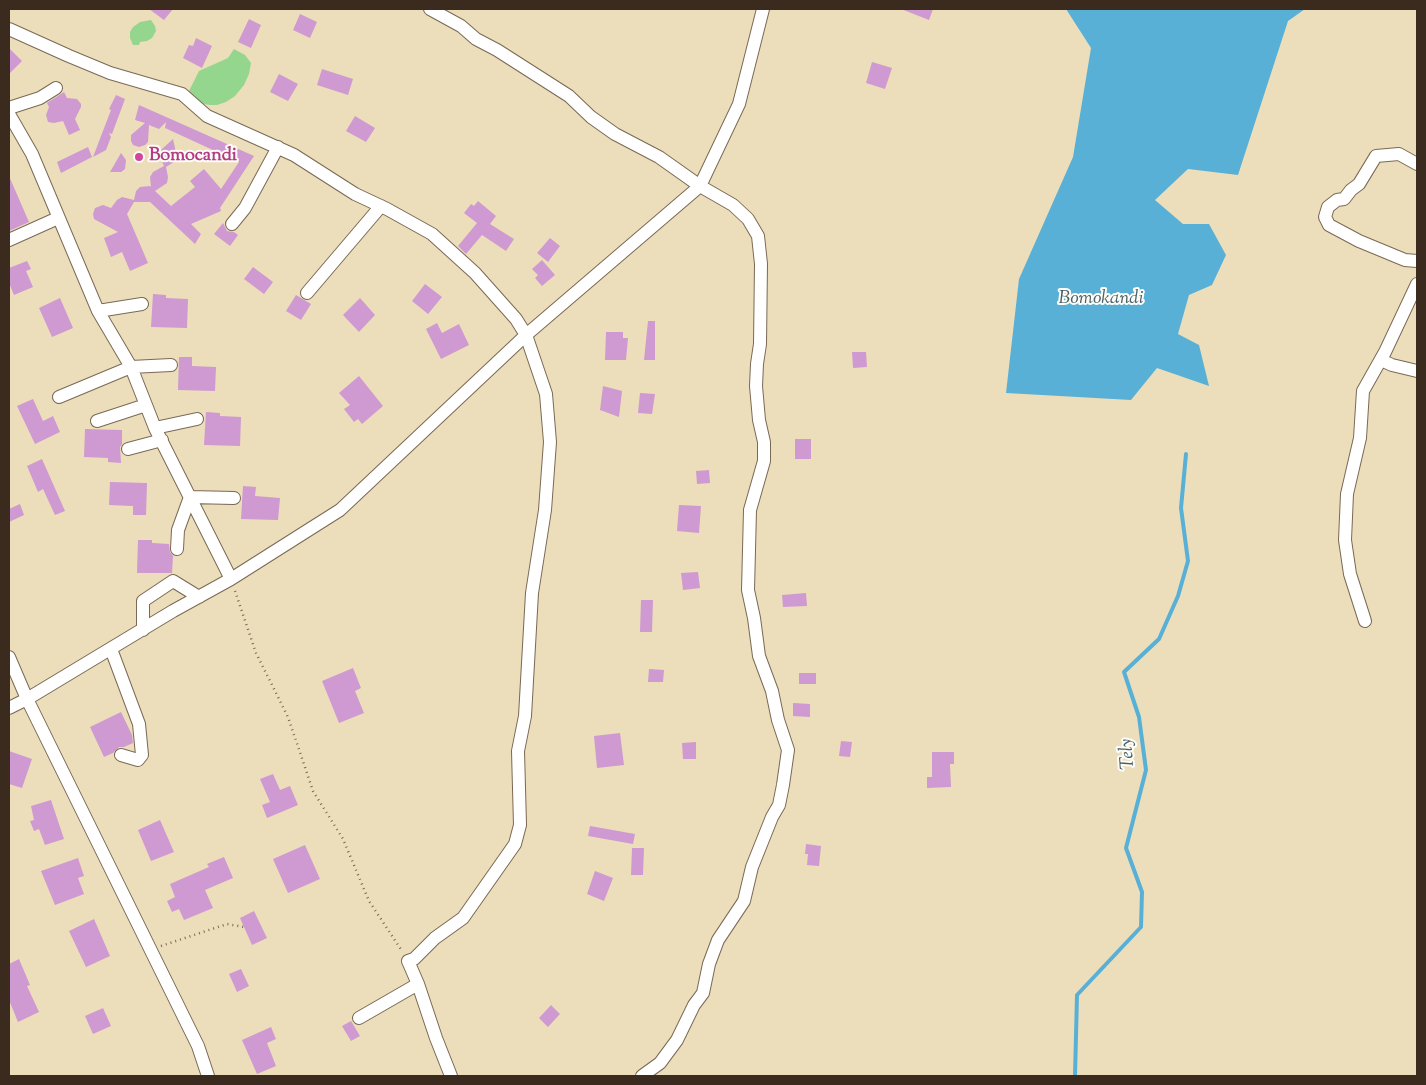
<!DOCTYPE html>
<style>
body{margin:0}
#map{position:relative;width:1426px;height:1085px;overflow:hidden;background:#ecdebb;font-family:"Sorts Mill Goudy",serif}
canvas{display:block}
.frame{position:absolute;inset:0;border:10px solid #3b2a1e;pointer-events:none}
</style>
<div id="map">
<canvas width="1426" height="1085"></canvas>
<div class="frame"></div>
</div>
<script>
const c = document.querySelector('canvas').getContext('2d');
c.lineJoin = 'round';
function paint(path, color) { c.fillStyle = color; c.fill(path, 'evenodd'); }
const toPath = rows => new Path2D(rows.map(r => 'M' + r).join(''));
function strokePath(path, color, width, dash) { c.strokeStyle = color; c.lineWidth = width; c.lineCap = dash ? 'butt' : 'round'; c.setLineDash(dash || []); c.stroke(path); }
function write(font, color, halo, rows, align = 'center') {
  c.font = font + ' "Sorts Mill Goudy",serif'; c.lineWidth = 4; c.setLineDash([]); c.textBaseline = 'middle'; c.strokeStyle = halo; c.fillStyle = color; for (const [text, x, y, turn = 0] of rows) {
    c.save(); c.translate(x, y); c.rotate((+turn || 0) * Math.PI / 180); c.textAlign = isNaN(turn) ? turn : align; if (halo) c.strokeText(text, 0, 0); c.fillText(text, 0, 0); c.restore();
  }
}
paint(toPath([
 [151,20,155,26,156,31,152,38,147,41,140,42,139,45,133,45,130,38,130,32,133,27,140,22],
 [234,49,245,55,251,63,249,74,244,85,235,96,226,102,217,105,210,105,204,104,188,93,199,71,228,58]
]), '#94d68e');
paint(toPath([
 [1066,9,1305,9,1288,21,1238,175,1188,169,1155,200,1183,224,1209,224,1226,255,1212,285,1189,295,1178,334,1199,345,1209,386,1157,368,1131,400,1006,393,1019,279,1073,157,1091,48]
]), '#59b0d6');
strokePath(toPath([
 [1075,1076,1077,995,1141,927,1142,892,1126,848,1146,770,1139,717,1124,672,1159,639,1178,596,1188,561,1181,508,1186,454]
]), '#59b0d6', 4);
paint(toPath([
 [149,9,173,9,164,20],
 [901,9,933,9,929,20],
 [300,14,317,22,310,38,293,30],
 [249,19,261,25,251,48,238,42],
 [196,38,212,46,202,68,183,58,189,45,193,46],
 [9,48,22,61,9,74],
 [872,62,892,68,885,89,866,83],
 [322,69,353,79,348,95,317,85],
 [279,74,298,84,288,101,270,92],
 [64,92,67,98,77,99,81,104,81,107,75,119,80,130,69,135,63,121,54,123,48,122,46,115,49,107,47,103],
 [116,95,125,99,112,134,109,133,111,137,106,150,93,157,111,110,109,109],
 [139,105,254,156,220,208,221,211,191,224,201,234,195,244,150,202,134,202,127,214,148,263,130,271,122,252,111,257,104,238,118,232,94,219,93,214,95,208,103,205,111,208,117,200,122,197,134,200,136,191,140,187,150,186,151,187,150,177,153,172,164,166,160,157,161,150,173,139,177,157,174,162,166,167,168,177,167,183,155,191,171,206,195,187,190,181,204,169,221,189,239,162,165,128,166,122,159,129,149,125,148,142,145,145,139,147,133,145,131,141,131,135,145,123,135,120],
 [355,116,375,128,366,142,346,131],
 [88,147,92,157,61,173,57,162],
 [121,153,126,160,125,169,121,172,110,172],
 [9,176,29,222,9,231],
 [478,201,496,216,490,224,514,239,506,251,482,235,466,254,458,246,477,223,464,213,471,204,474,206],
 [223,223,227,231,234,232,238,235,230,246,214,234],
 [550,238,560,246,548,262,537,253],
 [542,260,555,275,542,286,535,278,538,275,532,269],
 [27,261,31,269,26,271,33,287,14,295,9,283,9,268],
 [253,267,273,282,264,294,244,279],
 [425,284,442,297,428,314,412,301],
 [153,294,166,295,166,298,188,299,187,328,151,327],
 [296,295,311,304,301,320,286,311],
 [60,298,73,328,52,337,39,308],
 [360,298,375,315,359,332,343,315],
 [648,321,655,321,655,360,644,360],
 [437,323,442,333,459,324,469,345,441,359,426,329],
 [606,332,623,332,623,338,628,338,626,360,605,360],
 [852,352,866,352,867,367,853,368],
 [179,357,192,357,192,366,216,367,215,391,178,390],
 [359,376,383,406,362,424,358,419,354,422,344,409,350,405,339,393],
 [603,386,622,391,619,417,600,410],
 [640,393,655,394,652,414,638,413],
 [33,399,43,421,53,416,60,432,35,444,17,406],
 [206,412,220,413,220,416,241,417,240,446,204,445],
 [85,429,122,430,122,444,120,447,121,463,108,462,108,458,84,457],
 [795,439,811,439,811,459,795,459],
 [42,459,65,511,55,515,43,489,38,492,27,466],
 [709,470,710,483,697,484,696,471],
 [110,482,147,483,146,515,133,515,133,506,109,505],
 [243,486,256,487,255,496,280,498,278,520,241,519],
 [20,504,24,515,9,522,9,509],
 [679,505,701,506,699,533,677,531],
 [138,540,152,540,152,543,169,544,170,552,173,556,172,573,137,573],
 [698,572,700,588,683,590,681,573],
 [806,593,807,606,783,607,782,595],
 [641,600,653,600,652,632,640,632],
 [353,668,361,688,355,691,364,713,339,723,322,681],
 [649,669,664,670,663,682,648,682],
 [799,673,816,673,816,684,799,684],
 [793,703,810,704,810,717,793,716],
 [121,712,132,735,133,743,124,747,119,747,113,753,104,757,90,727],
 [620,733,624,765,597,768,594,736],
 [841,741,852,742,850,757,839,756],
 [696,742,696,759,683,759,682,743],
 [9,751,32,759,22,788,9,784],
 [932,752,954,752,954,764,950,764,951,787,927,788,927,777,932,777],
 [273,774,280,790,290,786,298,805,267,818,262,805,270,802,260,779],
 [51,800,64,839,45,845,39,829,34,831,30,821,34,820,31,806],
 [160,820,174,852,151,861,138,830],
 [590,826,635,834,633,844,588,836],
 [806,844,821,846,819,866,807,865,808,854,805,854],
 [305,845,320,879,288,893,273,859],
 [632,848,644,848,643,875,631,875],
 [224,857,233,878,205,890,213,908,184,920,179,909,172,912,167,901,175,897,170,884,209,867,207,864],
 [78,858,84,876,78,878,84,894,55,905,41,871],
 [595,871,613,878,604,901,587,894],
 [254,911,267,938,252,945,240,918],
 [94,919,110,956,86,967,69,931],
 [19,959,30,985,27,986,39,1012,18,1022,9,1000,9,964],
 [241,969,249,986,237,992,229,974],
 [551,1005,560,1014,548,1027,539,1018],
 [103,1008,111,1026,93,1034,85,1016],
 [351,1021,360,1036,351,1041,342,1026],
 [271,1027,276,1039,267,1043,276,1066,257,1074,242,1040]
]), '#cf99d1');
const minor = toPath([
 [430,9,461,26,476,39,497,50,569,96,591,117,615,134,659,157,700,186,733,205,748,219,758,236,761,264,760,344,757,364,756,386,759,420,764,442,764,461,750,510,748,590,754,618,759,656,772,691,778,720,788,750,783,785,779,805,772,817,752,867,744,901,718,940,709,964,703,993,694,1005,677,1040,660,1063,642,1076],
 [9,29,69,56,110,73,182,94,207,116,294,155,355,194,387,209,432,234,475,273,516,319,526,335,546,394,550,442,545,510,532,593,525,716,518,751,520,825,515,844,463,918,435,938,414,959,408,961,418,984,436,1038,451,1076],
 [9,108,40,98,56,88],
 [9,114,32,154,98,311,131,367,155,428,231,579,173,611,27,699,198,1046,208,1076],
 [1417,164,1399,154,1376,156,1359,184,1351,190,1344,199,1337,200,1328,207,1325,217,1329,225,1359,241,1405,260,1417,261],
 [232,224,245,208,278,147],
 [9,240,58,218],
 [307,293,381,206],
 [98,311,142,304],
 [1381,360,1392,365,1417,371],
 [59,397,131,367,171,365],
 [97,421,146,405],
 [155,428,197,419],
 [128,449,162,440],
 [177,549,178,530,190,497,234,498],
 [231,579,340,510,526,335,700,186,739,104,763,9],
 [1365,621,1350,574,1345,540,1347,494,1360,438,1363,391,1385,352,1417,284],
 [143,630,143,601,173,581,199,597],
 [111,649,139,724,142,755,138,760,121,755],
 [9,657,27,699,9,708],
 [359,1018,418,984]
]);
strokePath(minor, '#796955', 14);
strokePath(toPath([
 [235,591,256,653,288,717,313,791,343,839,369,901,402,951],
 [161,946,227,924,244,927]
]), '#796955', 2.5, [1, 4]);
strokePath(minor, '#fff', 12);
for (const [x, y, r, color] of [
 [139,157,5,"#d1479c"]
]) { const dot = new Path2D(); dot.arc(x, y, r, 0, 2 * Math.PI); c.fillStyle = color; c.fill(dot); strokePath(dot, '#fdfcf7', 2); }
write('bold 18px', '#b23c85', '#fdfcf7', [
 ["Bomocandi",149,157]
], 'left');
write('italic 19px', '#476068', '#fdfcf7', [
 ["Bomokandi",1101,300],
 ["Tely",1129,754,-94]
]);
</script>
